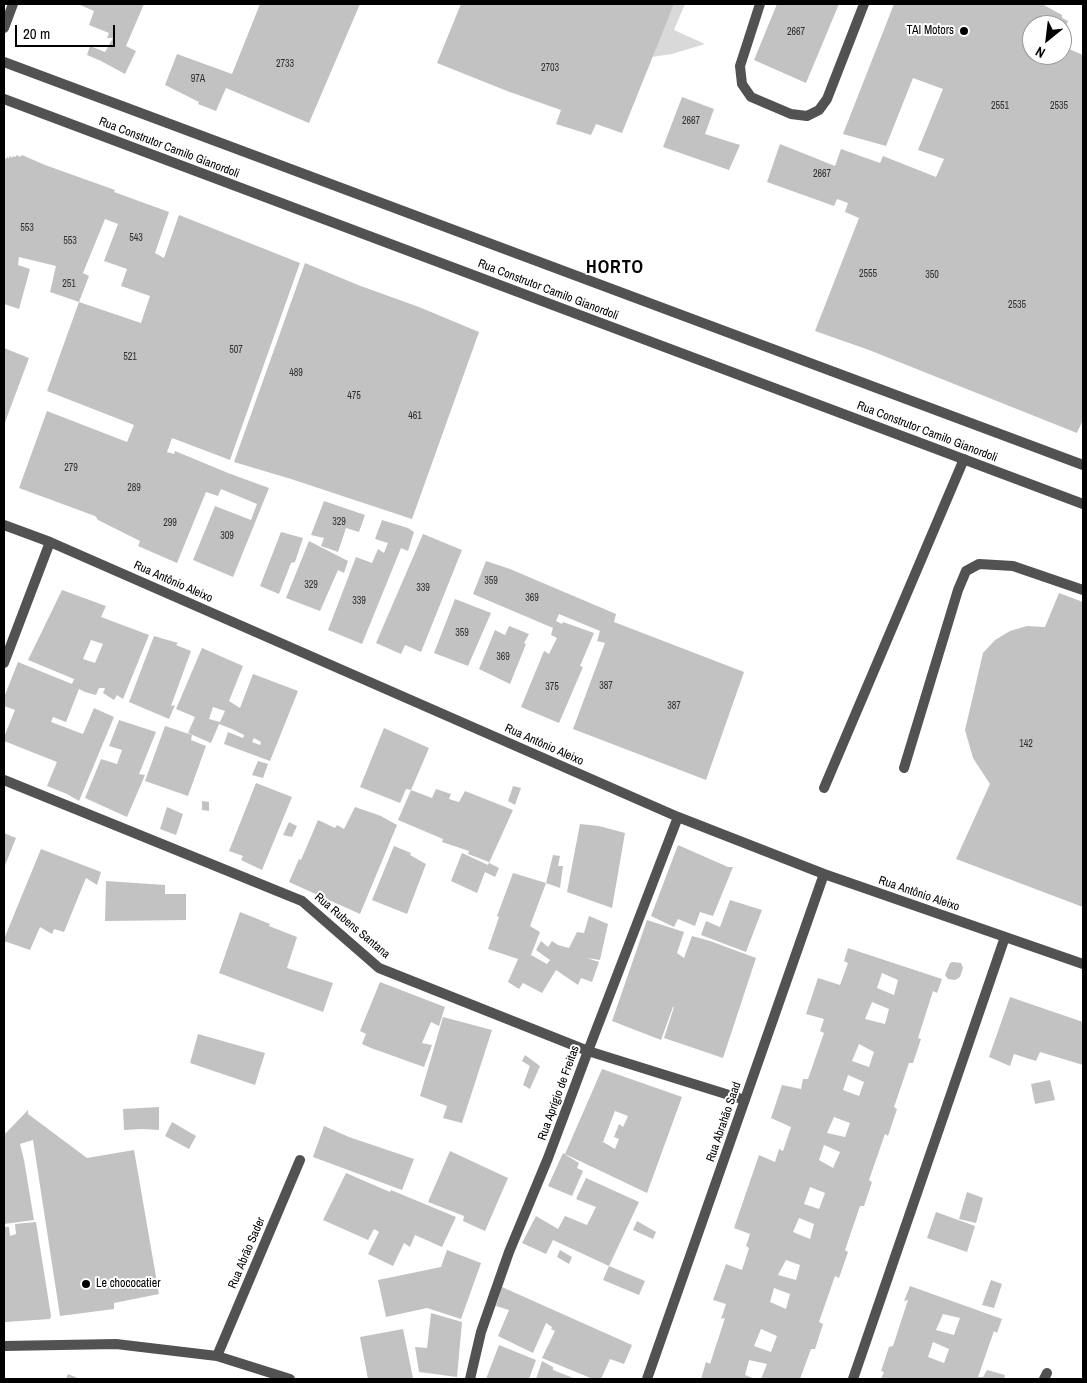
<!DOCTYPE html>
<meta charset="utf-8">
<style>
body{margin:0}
#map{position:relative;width:1087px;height:1383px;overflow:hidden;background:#fff;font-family:"Archivo Narrow",sans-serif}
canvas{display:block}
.frame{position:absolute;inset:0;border:5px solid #000;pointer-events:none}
.north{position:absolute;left:1022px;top:15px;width:50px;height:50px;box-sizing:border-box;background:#fff;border:1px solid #999;border-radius:50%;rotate:209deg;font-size:14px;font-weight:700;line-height:20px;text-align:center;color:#000}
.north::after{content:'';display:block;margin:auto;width:18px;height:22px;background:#000;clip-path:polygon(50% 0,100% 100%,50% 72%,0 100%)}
.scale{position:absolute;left:15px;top:25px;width:100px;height:22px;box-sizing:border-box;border:2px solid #000;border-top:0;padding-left:6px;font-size:15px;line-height:18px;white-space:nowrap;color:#000;-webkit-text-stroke:4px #fff;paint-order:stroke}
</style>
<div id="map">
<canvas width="1087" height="1383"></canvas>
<div class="frame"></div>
<div class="north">N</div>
<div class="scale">20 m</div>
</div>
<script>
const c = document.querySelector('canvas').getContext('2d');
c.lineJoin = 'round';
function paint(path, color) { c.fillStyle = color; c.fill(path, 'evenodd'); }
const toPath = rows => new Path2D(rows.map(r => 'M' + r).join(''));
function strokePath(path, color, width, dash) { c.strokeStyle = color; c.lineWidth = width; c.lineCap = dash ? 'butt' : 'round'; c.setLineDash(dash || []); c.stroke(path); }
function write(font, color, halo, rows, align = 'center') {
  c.font = font + ' "Archivo Narrow",sans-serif'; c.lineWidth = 4; c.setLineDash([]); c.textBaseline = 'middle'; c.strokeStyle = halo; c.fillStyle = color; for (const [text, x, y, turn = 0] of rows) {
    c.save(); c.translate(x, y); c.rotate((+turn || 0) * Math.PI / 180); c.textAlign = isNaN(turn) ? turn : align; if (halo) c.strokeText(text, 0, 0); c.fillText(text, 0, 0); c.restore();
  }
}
paint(toPath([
 [674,4,685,4,674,30,705,44,672,54,652,57]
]), '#d9d9d9');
paint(toPath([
 [78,4,144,4,126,46,136,51,125,74,101,61,87,55,90,46,105,52,113,38,107,38,109,33,89,25,94,11],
 [260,4,360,4,309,123,226,88,216,111,198,104,199,102,165,85,177,54,232,74],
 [461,4,674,4,622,133,596,124,591,135,556,124,561,110,507,91,437,63],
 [777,4,839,4,806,83,754,60],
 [894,4,1008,5,1042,4,1062,15,1062,18,1068,21,1062,36,1062,25,1032,25,1032,55,1062,55,1062,46,1083,55,1083,422,1082,422,1077,433,869,350,815,331,859,218,845,212,848,203,837,199,834,206,767,182,780,144,835,166,841,149,880,163,883,156,936,177,944,159,918,150,943,89,913,78,886,146,843,134],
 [682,97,714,109,705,134,740,145,729,170,663,147],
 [17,155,20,157,22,155,45,165,115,190,114,192,169,212,155,253,164,258,179,215,300,263,230,460,172,438,167,452,174,454,175,451,228,473,269,488,233,577,193,560,215,506,251,520,257,504,221,489,218,496,206,492,177,563,138,546,140,541,98,520,95,516,19,488,47,411,127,442,134,425,47,391,79,302,141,323,150,296,121,286,127,269,104,261,118,224,105,219,83,273,89,276,79,302,50,292,56,266,19,257,18,265,30,269,19,309,4,304,4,160,8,157,8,159,10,156,12,158,13,156,15,157],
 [305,263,358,285,419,307,479,332,412,519,291,479,234,462],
 [4,348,29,358,4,425],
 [324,501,365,515,359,532,346,528,338,552,321,546,324,538,311,535],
 [382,520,408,528,414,532,408,551,401,548,362,644,328,630,356,557,372,563,378,549,384,553,388,543,375,539],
 [281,532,303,538,295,562,291,563,279,594,260,586],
 [423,534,462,550,421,652,405,645,401,654,376,643],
 [309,541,348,561,344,573,338,570,320,611,286,598],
 [486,561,510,569,616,614,614,622,744,672,706,780,573,729,605,643,597,641,600,631,559,614,556,621,562,624,563,622,594,633,580,666,583,667,559,723,521,707,544,651,549,654,557,638,551,635,553,628,473,594],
 [62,590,106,606,101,617,149,635,123,699,117,695,114,700,103,693,105,688,99,688,96,695,85,692,79,689,66,722,53,717,51,722,83,734,94,708,114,717,79,801,67,794,47,786,57,762,4,741,4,737,15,710,4,706,4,695,5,695,18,662,72,684,74,679,28,660],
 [91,640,103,644,95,663,83,659],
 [1059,593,1083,602,1083,907,956,859,990,784,973,758,965,730,983,653,995,640,1010,631,1027,626,1045,627],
 [455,599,491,613,468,666,434,653],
 [509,626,529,634,524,643,526,644,510,684,479,669,495,630,505,635],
 [154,636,178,643,176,645,191,651,171,706,175,705,169,719,129,702],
 [202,648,243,666,229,701,240,708,253,674,298,691,270,761,224,744,228,732,243,738,244,735,232,729,219,724,211,743,188,733,195,717,176,709],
 [213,707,225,711,220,722,209,719],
 [254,738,261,742,260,745,252,742],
 [119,720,156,732,139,774,145,775,127,817,85,798,101,759,117,764,122,750,109,746],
 [165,726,192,735,191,740,206,746,188,796,145,781],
 [384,728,429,748,411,790,432,798,436,789,451,794,449,799,459,802,465,791,513,810,489,863,499,868,495,877,485,872,477,893,451,881,462,853,488,865,489,862,468,854,469,851,442,842,443,839,398,820,411,790,406,789,400,803,360,787],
 [258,761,268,764,263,778,252,775],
 [256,783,292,797,262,870,241,860,243,856,229,851],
 [513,786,521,788,515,805,508,801],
 [202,801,209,802,209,811,202,810],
 [167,807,183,814,176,835,160,829],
 [355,807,381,816,397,825,360,914,289,882,299,859,301,860,318,820,335,828,337,825,344,829],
 [289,822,297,826,292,837,283,835],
 [580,824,599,826,625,833,612,908,567,892],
 [4,833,16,838,4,868],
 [678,845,728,867,733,867,713,916,700,912,695,926,678,919,674,927,651,916],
 [394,846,411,853,410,855,426,864,407,914,372,900],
 [41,849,101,872,97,885,86,878,64,932,54,929,52,934,40,927,30,950,4,941,4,939],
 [553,855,560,856,558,866,563,866,560,888,546,883],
 [513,873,546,883,530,926,540,932,531,955,547,964,550,960,536,950,541,941,548,947,552,941,558,945,569,948,577,932,584,933,589,916,608,924,600,960,587,958,599,962,592,982,581,978,578,985,556,970,542,993,523,983,519,989,508,982,518,959,488,949,499,917,497,916],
 [106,881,165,885,165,894,186,894,186,920,105,921],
 [730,900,762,910,746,952,701,935,706,921,720,927],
 [240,912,270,924,269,926,297,937,287,968,333,983,323,1012,219,973],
 [647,920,684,932,677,953,684,958,692,936,710,941,756,958,723,1058,664,1038,674,1007,673,1007,661,1040,612,1021],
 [848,948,942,979,937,993,933,991,918,1038,921,1039,913,1063,909,1063,894,1107,897,1109,888,1136,885,1134,869,1180,872,1182,864,1206,860,1206,845,1250,848,1252,839,1278,835,1276,819,1322,823,1324,815,1349,811,1349,800,1379,761,1379,767,1364,749,1360,745,1375,755,1379,701,1379,706,1362,710,1364,725,1318,721,1319,726,1304,713,1300,726,1264,742,1270,749,1248,746,1246,750,1234,734,1228,759,1155,775,1162,779,1149,783,1151,791,1127,771,1118,782,1085,801,1089,803,1079,808,1079,824,1033,820,1031,824,1019,806,1014,818,978,840,985,848,963,844,961],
 [882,973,898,980,894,995,877,988],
 [872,1002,889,1009,885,1024,865,1019],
 [859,1044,874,1052,869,1067,852,1061],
 [848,1075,864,1082,859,1096,843,1090],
 [834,1117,850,1123,845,1137,827,1133],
 [824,1145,840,1152,833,1168,819,1160],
 [810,1187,825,1193,819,1209,804,1204],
 [799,1218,814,1224,810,1239,793,1232],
 [786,1260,800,1265,796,1280,778,1275],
 [774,1288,790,1294,786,1309,770,1302],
 [761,1329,777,1336,771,1352,754,1346],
 [953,962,961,963,963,968,960,977,955,980,948,979,945,975,950,963],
 [380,982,445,1007,439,1026,431,1022,422,1043,432,1045,424,1067,371,1048,362,1044,366,1034,360,1031],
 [1010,997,1083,1022,1083,1065,1040,1052,1036,1061,1014,1054,1010,1066,989,1057],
 [443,1017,492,1030,462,1123,443,1118,447,1106,420,1096],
 [198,1034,265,1053,255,1085,190,1063],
 [525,1055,540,1066,530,1089,523,1085,530,1066,522,1061],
 [602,1069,682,1097,647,1193,565,1154],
 [615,1111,628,1116,623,1127,619,1124,614,1137,619,1139,615,1149,603,1142],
 [1050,1080,1055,1100,1035,1104,1031,1084],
 [159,1107,159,1130,142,1129,124,1130,123,1109],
 [28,1110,28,1114,87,1158,134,1150,159,1294,114,1303,114,1309,60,1316,33,1140,20,1144,24,1160,34,1220,4,1224,4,1135],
 [172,1122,196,1136,189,1149,165,1136],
 [324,1126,349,1137,414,1159,402,1190,313,1157],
 [450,1151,508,1178,485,1231,463,1221,464,1216,428,1202],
 [563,1153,579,1163,577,1168,583,1171,572,1196,548,1186],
 [346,1173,390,1192,391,1190,456,1217,442,1247,415,1235,410,1247,404,1243,393,1266,368,1254,379,1232,374,1229,368,1240,323,1220],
 [586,1178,639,1202,609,1266,645,1281,639,1295,603,1280,609,1266,553,1240,546,1254,522,1243,536,1216,558,1229,565,1216,587,1225,596,1207,576,1199],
 [967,1192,983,1198,976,1223,959,1219],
 [936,1212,975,1226,967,1252,927,1238],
 [637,1221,656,1232,653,1239,633,1230],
 [36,1222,51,1316,50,1319,5,1322,5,1320,4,1320,4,1227,9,1227,10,1236,16,1234,15,1224],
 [447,1250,481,1263,461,1319,427,1308,386,1317,378,1280,441,1267],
 [560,1250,572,1257,569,1264,557,1257],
 [991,1280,1002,1284,994,1308,982,1305],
 [910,1286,1002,1319,997,1333,994,1331,978,1377,983,1377,987,1370,1005,1375,1004,1379,881,1379,884,1372,881,1371,889,1347,893,1346,908,1300,904,1301],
 [943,1314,960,1318,954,1335,936,1330],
 [933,1342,949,1349,944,1363,928,1357],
 [502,1287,632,1345,624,1364,610,1359,601,1379,593,1379,542,1358,555,1331,551,1329,552,1327,546,1323,533,1353,498,1336,509,1310,496,1306],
 [431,1313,462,1322,457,1377,419,1372,415,1347,427,1348],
 [403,1329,413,1378,408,1379,368,1379,360,1337],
 [499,1345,536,1360,529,1379,486,1379],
 [542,1361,553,1367,553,1370,576,1379,536,1379],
 [68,1374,80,1379,66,1379]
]), '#c2c2c2');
strokePath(toPath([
 [760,4,740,66,742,84,751,97,791,114,807,116,819,110,827,99,864,4],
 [904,768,958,590,966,571,979,564,1013,566,1083,590],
 [824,788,964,459]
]), '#525252', 10);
strokePath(toPath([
 [4,28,13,4],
 [4,62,1083,465],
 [4,99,1083,504],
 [4,525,50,542,678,817,824,874,1083,964],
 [4,663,50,542],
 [4,780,302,901,379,968,588,1051,745,1100],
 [4,1346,116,1344,217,1356,290,1379],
 [217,1356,300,1160],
 [470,1379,481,1332,509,1252,548,1158,588,1051,678,817],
 [647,1379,824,874],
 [853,1379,1005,937],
 [1044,1379,1047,1373]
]), '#525252', 10);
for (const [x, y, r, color] of [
 [964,31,5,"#000"],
 [86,1284,5,"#000"]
]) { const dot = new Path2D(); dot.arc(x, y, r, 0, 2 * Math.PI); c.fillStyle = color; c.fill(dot); strokePath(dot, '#fff', 2); }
write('10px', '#303030', null, [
 ["2667",796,32],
 ["2733",285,64],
 ["2703",550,68],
 ["97A",198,79],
 ["2551",1000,106],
 ["2535",1059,106],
 ["2667",691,121],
 ["2667",822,174],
 ["553",27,228],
 ["543",136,238],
 ["553",70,241],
 ["2555",868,274],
 ["350",932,275],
 ["251",69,284],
 ["2535",1017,305],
 ["507",236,350],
 ["521",130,357],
 ["489",296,373],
 ["475",354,396],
 ["461",415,416],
 ["279",71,468],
 ["289",134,488],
 ["329",339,522],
 ["299",170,523],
 ["309",227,536],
 ["359",491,581],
 ["329",311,585],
 ["339",423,588],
 ["369",532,598],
 ["339",359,601],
 ["359",462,633],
 ["369",503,657],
 ["387",606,686],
 ["375",552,687],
 ["387",674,706],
 ["142",1026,744]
]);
write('12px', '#000', '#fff', [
 ["TAI Motors",954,31],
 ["Le chococatier",96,1284,"left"]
], 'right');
write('12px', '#000', '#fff', [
 ["Rua Construtor Camilo Gianordoli",169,148,21],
 ["Rua Construtor Camilo Gianordoli",548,290,21],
 ["Rua Construtor Camilo Gianordoli",927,432,21],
 ["Rua Antônio Aleixo",173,582,24],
 ["Rua Antônio Aleixo",544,745,24],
 ["Rua Antônio Aleixo",919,894,19],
 ["Rua Rubens Santana",352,926,40],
 ["Rua Aprígio de Freitas",559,1093,-70],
 ["Rua Abrahão Saad",724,1122,-71],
 ["Rua Abrão Sader",247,1253,-67]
]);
c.letterSpacing = '1px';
write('bold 18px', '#000', '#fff', [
 ["HORTO",615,268]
]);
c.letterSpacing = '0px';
</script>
